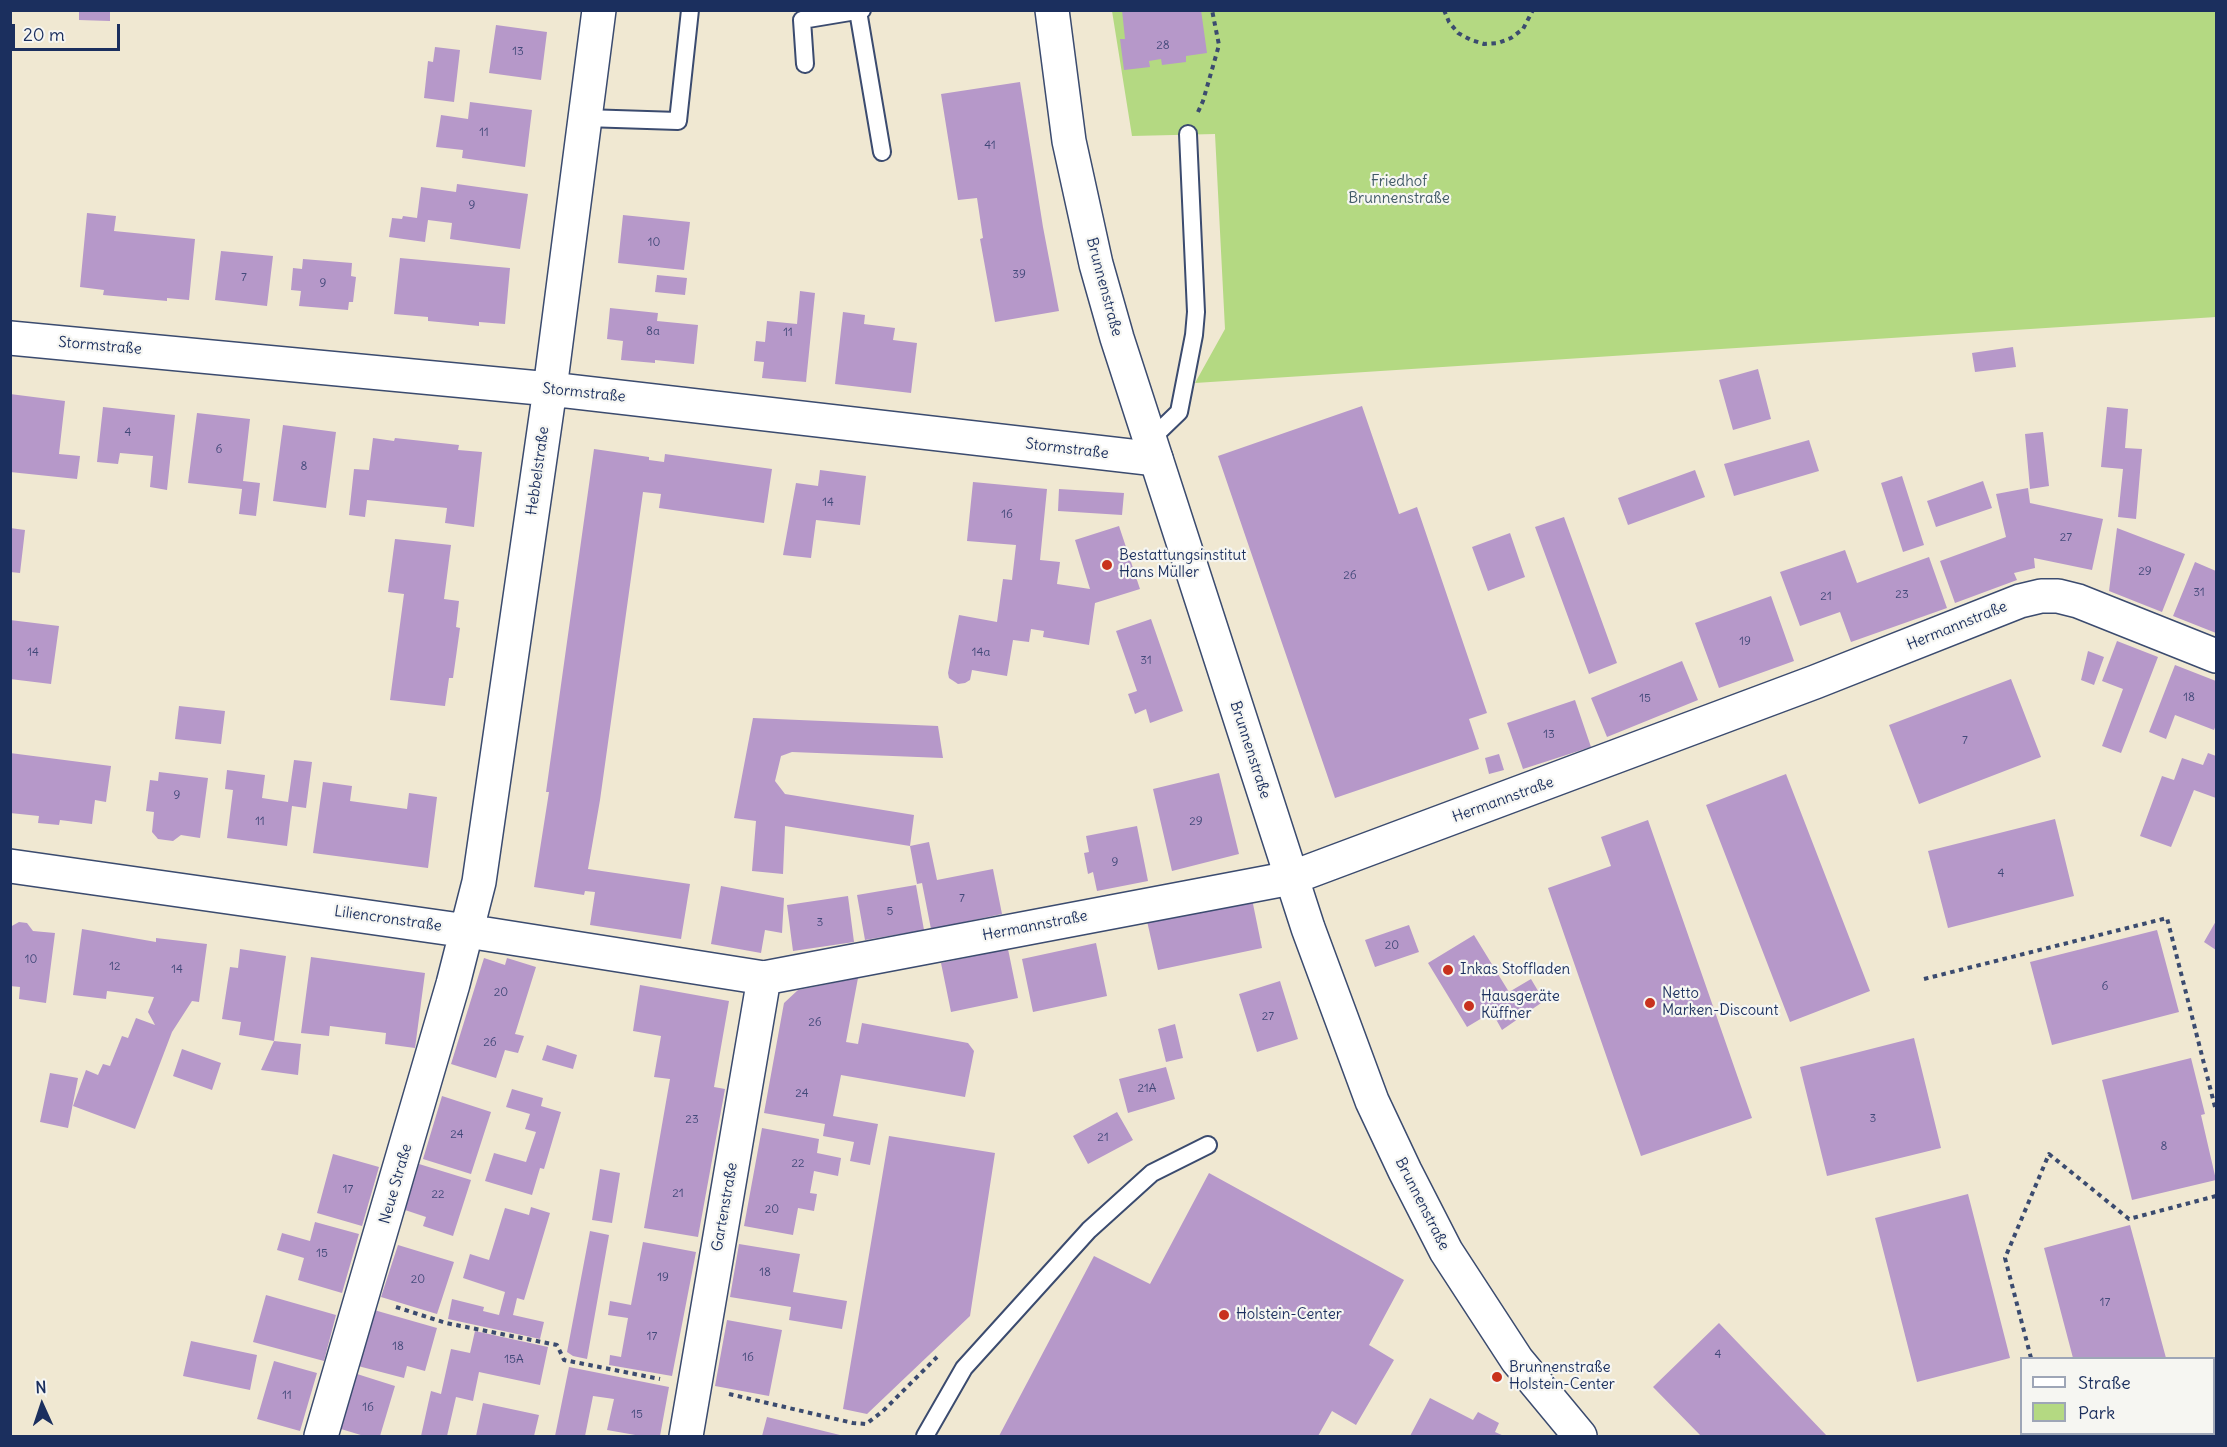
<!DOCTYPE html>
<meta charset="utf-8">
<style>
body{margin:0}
#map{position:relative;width:2227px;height:1447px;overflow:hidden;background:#f0e8d2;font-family:Delius,sans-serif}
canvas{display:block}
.frame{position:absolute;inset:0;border:12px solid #1b2f5e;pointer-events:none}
.legend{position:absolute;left:2020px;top:1357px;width:195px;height:78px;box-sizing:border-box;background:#f6f6f2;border:2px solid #9ea6b7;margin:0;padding:8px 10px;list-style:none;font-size:18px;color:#1b2f5e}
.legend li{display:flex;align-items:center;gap:12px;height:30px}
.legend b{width:30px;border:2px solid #9ea6b7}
.north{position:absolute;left:12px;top:1375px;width:60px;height:60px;-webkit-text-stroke:4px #f6f6f2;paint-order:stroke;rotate:357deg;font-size:16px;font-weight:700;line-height:24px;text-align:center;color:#1b2f5e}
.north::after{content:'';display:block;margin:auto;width:21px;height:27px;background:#1b2f5e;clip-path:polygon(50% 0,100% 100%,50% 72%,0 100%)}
.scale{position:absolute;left:12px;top:24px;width:108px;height:27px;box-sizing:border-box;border:3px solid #1b2f5e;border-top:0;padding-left:8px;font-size:18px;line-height:21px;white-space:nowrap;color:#1b2f5e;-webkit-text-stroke:4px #f6f6f2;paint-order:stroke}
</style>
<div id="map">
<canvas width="2227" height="1447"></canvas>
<div class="frame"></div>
<ul class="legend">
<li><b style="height:8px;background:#fff"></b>Straße</li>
<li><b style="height:16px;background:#b4d982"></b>Park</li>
</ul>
<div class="north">N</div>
<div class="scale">20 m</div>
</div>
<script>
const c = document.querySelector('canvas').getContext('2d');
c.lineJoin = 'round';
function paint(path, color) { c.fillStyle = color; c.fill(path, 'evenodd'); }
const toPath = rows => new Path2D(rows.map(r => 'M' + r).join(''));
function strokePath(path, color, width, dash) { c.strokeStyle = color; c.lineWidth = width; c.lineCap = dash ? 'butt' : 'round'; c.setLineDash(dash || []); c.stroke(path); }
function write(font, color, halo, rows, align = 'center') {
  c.font = font + ' Delius,sans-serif'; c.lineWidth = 4.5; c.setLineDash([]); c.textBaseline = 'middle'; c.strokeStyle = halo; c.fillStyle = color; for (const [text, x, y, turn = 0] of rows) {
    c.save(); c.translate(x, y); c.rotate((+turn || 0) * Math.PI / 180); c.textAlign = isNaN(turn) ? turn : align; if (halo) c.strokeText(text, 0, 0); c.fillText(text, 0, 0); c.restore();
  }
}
paint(toPath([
 [1112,11,2216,11,2216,317,1195,383,1225,329,1215,134,1132,136]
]), '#b4d982');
paint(toPath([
 [79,10,110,10,110,21,79,20],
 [1122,10,1201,10,1207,53,1186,56,1186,62,1162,65,1161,59,1149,61,1150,67,1124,70,1120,39,1125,39],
 [496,25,547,32,541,80,489,73],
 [435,47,460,50,454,102,424,98,428,61,433,62],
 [1020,82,1043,227,1059,311,995,322,980,239,983,238,977,198,958,200,941,94],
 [470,102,532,110,525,167,462,158,463,150,436,147,441,115,468,119],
 [457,184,528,194,520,249,450,239,452,223,428,220,425,242,389,237,392,218,402,219,403,216,417,218,421,187,456,192],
 [87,213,116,216,114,231,195,239,189,300,167,298,167,301,103,295,104,290,80,287],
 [623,215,690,222,684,270,618,263],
 [221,251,273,256,267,306,215,300],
 [400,258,510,268,505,324,479,322,479,326,449,323,428,321,428,317,394,314],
 [303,259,352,263,351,276,356,277,353,302,349,302,348,310,299,306,301,291,291,290,293,268,302,269],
 [657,275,687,278,685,295,655,292],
 [800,291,815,293,806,382,762,378,764,362,754,361,756,341,765,342,767,321,797,324],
 [610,308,658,313,657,321,698,325,694,364,655,360,655,363,621,360,623,341,607,339],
 [843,312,865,315,864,324,895,328,893,340,917,343,911,393,835,384],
 [2013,347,2016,367,1975,372,1972,353],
 [1758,369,1771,419,1733,430,1719,380],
 [10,394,65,401,59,454,80,456,77,479,10,472],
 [1362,406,1399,514,1417,507,1487,713,1469,719,1479,749,1335,798,1218,456],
 [103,407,175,415,167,490,150,487,153,456,120,453,118,464,97,462],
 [2107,407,2128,409,2125,448,2142,449,2136,519,2118,517,2123,469,2101,467],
 [197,413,250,419,243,481,260,483,256,516,239,514,242,489,188,483],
 [283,425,336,432,326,508,273,501],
 [2043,432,2049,486,2030,489,2025,434],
 [373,438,394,441,395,438,459,445,458,450,482,452,474,527,445,523,447,508,367,500,365,517,349,515,354,469,369,470],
 [1809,440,1819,471,1734,496,1724,464],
 [594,449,649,457,649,460,664,462,665,454,772,469,764,523,659,508,661,494,643,492,600,800,588,869,690,884,681,939,590,925,595,892,585,891,584,895,534,887,549,792,546,792],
 [820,470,866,476,860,525,816,520,811,558,783,555,796,483,818,486],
 [1695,470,1705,497,1628,525,1618,498],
 [1902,476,1924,545,1903,552,1881,483],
 [1983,481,1992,508,1936,527,1927,501],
 [973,482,1047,489,1040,560,1060,562,1057,584,1090,589,1075,540,1119,526,1140,589,1095,603,1089,645,1043,637,1044,631,1031,629,1029,642,1013,640,1007,676,972,670,970,680,965,683,958,684,949,678,948,673,959,615,997,622,1003,579,1012,580,1016,545,967,541],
 [2028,488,2030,503,2103,519,2092,570,2034,558,2035,568,2014,573,2017,580,1955,603,1940,561,2006,537,1996,494],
 [1059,489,1124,493,1122,515,1058,511],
 [1564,517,1617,663,1589,674,1535,527],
 [10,528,25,530,20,573,10,572],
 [2117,528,2185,554,2162,612,2109,591],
 [1510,533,1525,577,1488,591,1472,547],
 [395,539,451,545,444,599,459,601,456,627,460,628,453,678,449,678,445,706,390,700,404,594,388,592],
 [1845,550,1857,583,1929,557,1947,608,1851,642,1840,612,1800,626,1780,572],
 [2195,562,2216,571,2216,633,2173,616],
 [1771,596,1794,661,1719,688,1695,623],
 [1151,619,1183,711,1150,723,1146,709,1135,714,1128,694,1137,691,1116,631],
 [10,620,59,626,51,684,10,679],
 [2117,641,2158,657,2121,753,2102,746,2123,689,2102,681],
 [2088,651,2104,657,2094,685,2081,680],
 [1682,661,1698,700,1607,737,1591,698],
 [2175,665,2216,681,2216,725,2214,730,2175,715,2166,739,2149,732],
 [2011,679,2041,757,1919,804,1889,725],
 [1575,700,1591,747,1523,769,1507,723],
 [179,706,225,711,221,744,175,739],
 [753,718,938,726,943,758,792,752,781,756,775,781,785,794,914,815,910,846,785,826,783,874,752,871,756,821,734,818],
 [10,753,111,766,106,802,95,800,92,824,60,820,59,825,38,823,39,816,10,813],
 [2208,753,2216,756,2216,798,2194,790,2171,847,2140,836,2162,776,2174,780,2182,758,2203,765],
 [1499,754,1504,770,1489,774,1485,758],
 [294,760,312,762,306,808,292,806,287,846,227,838,233,790,225,789,227,770,265,775,262,798,288,802],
 [159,772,208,778,200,838,181,835,173,841,158,839,152,832,154,812,146,811,150,780,158,781],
 [1219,773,1239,854,1172,871,1153,789],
 [1786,774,1870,991,1790,1022,1706,805],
 [323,782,352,786,350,801,407,809,409,793,437,797,428,868,313,853],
 [2055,819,2074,896,1948,928,1928,851],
 [1648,820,1752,1118,1641,1156,1548,888,1611,866,1601,837],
 [1137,826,1148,881,1097,891,1093,872,1088,874,1084,853,1089,852,1086,836],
 [929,842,937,880,993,869,1002,914,931,929,922,883,917,884,910,846],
 [916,885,924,930,865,940,857,895],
 [721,886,784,898,782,933,765,930,761,953,711,944],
 [848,896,854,942,793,951,787,905],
 [1252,899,1262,948,1158,970,1147,921],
 [2216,921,2216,950,2204,942],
 [19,922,27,923,33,931,55,933,46,1003,19,999,20,987,10,986,10,927],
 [1409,925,1419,952,1375,967,1365,940],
 [82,929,156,942,156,938,207,944,199,1002,192,1001,172,1032,135,1129,73,1106,86,1070,98,1075,103,1064,110,1066,122,1036,128,1038,136,1018,155,1025,148,1012,154,997,107,991,106,999,73,995],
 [2157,930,2179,1012,2052,1045,2030,962],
 [1474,935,1509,992,1531,979,1544,1001,1502,1030,1492,1012,1467,1027,1428,963],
 [1096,943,1107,996,1033,1012,1022,959],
 [240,949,286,956,274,1041,301,1044,298,1075,261,1070,274,1041,239,1035,241,1022,222,1019,230,967,238,968],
 [1008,949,1018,998,951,1012,941,963],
 [311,957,425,973,415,1048,385,1044,386,1033,330,1026,329,1036,301,1033],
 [484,958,505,965,507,958,536,967,515,1034,524,1036,518,1053,505,1050,496,1078,451,1064],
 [858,978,846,1042,858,1044,862,1023,968,1043,974,1051,965,1097,841,1075,833,1116,878,1124,870,1165,850,1161,854,1142,823,1136,825,1124,764,1113,784,1003,798,990],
 [1280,981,1298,1039,1257,1052,1239,994],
 [640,985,729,1001,714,1087,725,1089,698,1237,644,1228,670,1079,654,1077,661,1036,633,1031],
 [1175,1024,1183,1058,1166,1062,1158,1029],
 [1914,1038,1941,1148,1827,1176,1800,1067],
 [547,1045,577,1055,573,1069,542,1060],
 [182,1049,221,1063,212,1090,173,1076],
 [2191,1058,2205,1114,2201,1115,2216,1180,2132,1200,2102,1080],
 [1166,1067,1175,1099,1128,1113,1119,1079],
 [50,1073,78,1078,68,1128,40,1122],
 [512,1089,543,1098,541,1106,561,1112,544,1169,540,1168,532,1195,485,1181,494,1153,526,1162,536,1132,525,1129,530,1114,506,1107],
 [442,1096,491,1112,471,1174,423,1159],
 [1117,1112,1133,1140,1088,1164,1073,1136],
 [762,1128,819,1139,817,1153,841,1158,838,1176,814,1171,810,1193,817,1194,814,1211,798,1208,793,1235,744,1226],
 [889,1136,995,1153,970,1316,867,1414,843,1409],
 [333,1154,379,1167,362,1226,317,1213],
 [419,1164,471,1180,453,1236,423,1226,426,1217,405,1210],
 [600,1169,620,1173,612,1223,592,1220],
 [1209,1173,1404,1280,1369,1345,1394,1360,1356,1425,1332,1411,1318,1436,999,1436,1094,1256,1150,1284],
 [1968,1194,2010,1358,1917,1382,1875,1218],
 [531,1207,550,1213,524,1300,517,1298,513,1315,544,1322,540,1339,448,1319,452,1299,484,1307,483,1311,499,1315,505,1292,463,1278,470,1254,489,1260,505,1208,529,1215],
 [315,1222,359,1234,342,1293,298,1280,304,1258,277,1250,282,1233,310,1241],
 [2130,1225,2166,1358,2073,1358,2044,1248],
 [590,1231,609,1235,587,1359,573,1356,567,1352],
 [643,1242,696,1252,672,1376,609,1365,610,1355,621,1357,628,1318,608,1315,610,1301,631,1305],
 [739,1244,800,1254,793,1292,847,1301,842,1329,789,1320,791,1307,730,1297],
 [398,1245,454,1262,437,1314,381,1297],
 [266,1295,336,1315,324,1361,253,1342],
 [374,1310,437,1328,425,1371,407,1366,404,1378,358,1366],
 [727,1320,782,1330,769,1396,715,1386],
 [1719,1323,1827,1436,1701,1436,1653,1387],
 [475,1331,548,1347,540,1385,479,1372,473,1401,456,1397,447,1436,421,1436,431,1391,441,1394,451,1349,470,1353],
 [191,1341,257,1355,250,1390,183,1376],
 [274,1361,317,1373,300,1431,257,1419],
 [569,1367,669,1387,660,1436,641,1436,607,1430,614,1399,593,1396,585,1436,555,1436],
 [357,1374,395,1386,380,1436,364,1436,341,1429],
 [1430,1398,1473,1420,1478,1412,1499,1423,1495,1432,1504,1436,1410,1436],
 [483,1403,539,1415,534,1436,476,1436],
 [767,1417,844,1436,762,1436],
 [2093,1434,2185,1434,2186,1436,2094,1436]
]), '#b698c9');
const lane = toPath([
 [858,11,882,152],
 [805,64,802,20,862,10],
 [585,118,678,121,690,10],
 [1150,440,1179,412,1194,335,1196,312,1188,134],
 [925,1436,964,1368,1089,1230,1152,1173,1208,1145]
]);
const street = toPath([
 [10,338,550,389,1156,459],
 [10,866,467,931,764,978,1291,878,1815,682,2020,601,2041,596,2058,596,2078,601,2216,656],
 [321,1436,453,984,479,882,550,389,599,10],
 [686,1436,764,978]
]);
const secondary = toPath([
 [1052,10,1069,141,1096,264,1117,338,1308,928,1372,1101,1405,1171,1446,1251,1517,1360,1580,1436]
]);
strokePath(lane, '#3b4b6f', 20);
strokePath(street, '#3b4b6f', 36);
strokePath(secondary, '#3b4b6f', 36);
strokePath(toPath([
 [1444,10,1449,22,1458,33,1471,40,1484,44,1498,43,1511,38,1523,29,1533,10],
 [1198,112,1203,101,1219,45,1212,10],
 [1924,979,2167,918,2216,1111],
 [396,1307,446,1323,557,1345,564,1360,660,1379],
 [2031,1358,2005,1258,2049,1154,2129,1219,2216,1196],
 [729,1394,853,1423,866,1424,883,1411,937,1357]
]), '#3b4b6f', 4, [4.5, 4.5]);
strokePath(lane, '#fff', 16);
strokePath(street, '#fff', 33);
strokePath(secondary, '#fff', 33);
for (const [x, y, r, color] of [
 [1107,565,6,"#c8321e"],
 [1448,970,6,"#c8321e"],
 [1650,1003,6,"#c8321e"],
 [1469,1006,6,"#c8321e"],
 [1224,1315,6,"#c8321e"],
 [1497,1377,6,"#c8321e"]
]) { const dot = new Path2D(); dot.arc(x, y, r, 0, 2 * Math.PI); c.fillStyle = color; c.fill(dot); strokePath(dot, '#f6f6f2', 2); }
write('12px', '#424979', null, [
 ["28",1163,46],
 ["13",518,52],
 ["11",484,133],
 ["41",990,146],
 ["9",472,206],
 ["10",654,243],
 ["39",1019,275],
 ["7",244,278],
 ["9",323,284],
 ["8a",653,332],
 ["11",788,333],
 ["4",128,433],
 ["6",219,450],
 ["8",304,467],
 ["14",828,503],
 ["16",1007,515],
 ["27",2066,538],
 ["29",2145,572],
 ["26",1350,576],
 ["31",2199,593],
 ["23",1902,595],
 ["21",1826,597],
 ["19",1745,642],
 ["14",33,653],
 ["14a",981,653],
 ["31",1146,661],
 ["18",2189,698],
 ["15",1645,699],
 ["13",1549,735],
 ["7",1965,741],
 ["9",177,796],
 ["11",260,822],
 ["29",1196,822],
 ["9",1115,863],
 ["4",2001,874],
 ["7",962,899],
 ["5",890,912],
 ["3",820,923],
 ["20",1392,946],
 ["10",31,960],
 ["12",115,967],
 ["14",177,970],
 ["6",2105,987],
 ["20",501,993],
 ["27",1268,1017],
 ["26",815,1023],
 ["26",490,1043],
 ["21A",1147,1089],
 ["24",802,1094],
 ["3",1873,1119],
 ["23",692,1120],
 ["24",457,1135],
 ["21",1103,1138],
 ["8",2164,1147],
 ["22",798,1164],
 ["17",348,1190],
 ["21",678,1194],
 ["22",438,1195],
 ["20",772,1210],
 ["15",322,1254],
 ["18",765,1273],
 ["19",663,1278],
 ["20",418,1280],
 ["17",2105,1303],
 ["17",652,1337],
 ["18",398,1347],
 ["4",1718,1355],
 ["16",748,1358],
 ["15A",514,1360],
 ["11",287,1396],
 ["16",368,1408],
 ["15",637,1415]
]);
write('15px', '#415a67', '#f6f6f2', [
 ["Friedhof",1399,182],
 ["Brunnenstraße",1399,199]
]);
write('15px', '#1b2f5e', '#f6f6f2', [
 ["Brunnenstraße",1104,287,75],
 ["Stormstraße",100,346,5],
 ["Stormstraße",584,393,6],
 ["Stormstraße",1067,449,7],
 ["Hebbelstraße",538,471,-82],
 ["Hermannstraße",1957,626,-22],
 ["Brunnenstraße",1250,750,72],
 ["Hermannstraße",1503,800,-20],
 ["Liliencronstraße",388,919,8],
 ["Hermannstraße",1035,926,-11],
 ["Neue Straße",396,1184,-74],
 ["Brunnenstraße",1422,1204,63],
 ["Gartenstraße",725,1207,-80]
]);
write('15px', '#1b2f5e', '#f6f6f2', [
 ["Bestattungsinstitut",1119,556],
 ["Hans Müller",1119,573],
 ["Inkas Stoffladen",1460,970],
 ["Netto",1662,994],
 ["Marken-Discount",1662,1011],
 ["Hausgeräte",1481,997],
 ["Küffner",1481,1014],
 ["Holstein-Center",1236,1315],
 ["Brunnenstraße",1509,1368],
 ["Holstein-Center",1509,1385]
], 'left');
</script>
